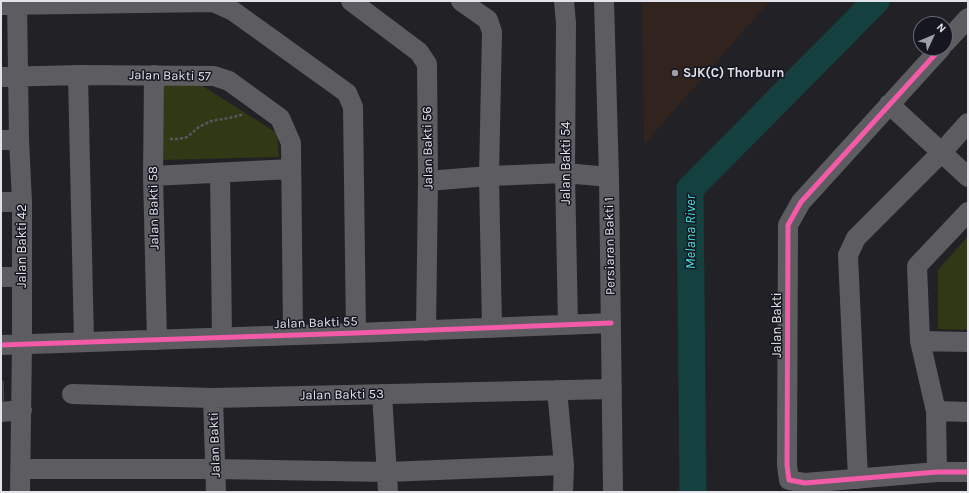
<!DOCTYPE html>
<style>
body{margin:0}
#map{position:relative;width:969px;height:493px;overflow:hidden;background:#212126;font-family:Karla,sans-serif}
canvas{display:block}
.frame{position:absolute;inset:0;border:2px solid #e2e3ea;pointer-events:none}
.north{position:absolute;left:913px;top:16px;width:40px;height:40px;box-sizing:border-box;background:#151620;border:1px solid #676871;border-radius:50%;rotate:46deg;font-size:11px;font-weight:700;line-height:16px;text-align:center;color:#e2e3ea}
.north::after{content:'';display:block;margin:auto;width:14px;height:18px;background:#9e9fa5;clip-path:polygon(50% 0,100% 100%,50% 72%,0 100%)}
</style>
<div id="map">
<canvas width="969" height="493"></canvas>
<div class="frame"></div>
<div class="north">N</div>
</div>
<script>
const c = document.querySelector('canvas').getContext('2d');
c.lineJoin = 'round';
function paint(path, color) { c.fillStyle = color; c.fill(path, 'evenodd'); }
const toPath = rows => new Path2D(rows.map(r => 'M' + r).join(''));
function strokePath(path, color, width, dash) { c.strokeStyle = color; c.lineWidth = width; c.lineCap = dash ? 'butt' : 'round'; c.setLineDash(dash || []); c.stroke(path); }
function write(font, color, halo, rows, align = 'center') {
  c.font = font + ' Karla,sans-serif'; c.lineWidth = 3; c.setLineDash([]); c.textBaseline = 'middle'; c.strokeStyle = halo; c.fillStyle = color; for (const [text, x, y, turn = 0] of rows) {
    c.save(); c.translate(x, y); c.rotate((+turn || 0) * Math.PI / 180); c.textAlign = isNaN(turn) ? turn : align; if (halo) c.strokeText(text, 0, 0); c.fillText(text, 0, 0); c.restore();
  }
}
paint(toPath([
 [642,1,770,1,644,145]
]), '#31231d');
paint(toPath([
 [160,83,201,85,277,133,279,157,160,160],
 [968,236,968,330,938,329,938,270]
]), '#303816');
strokePath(toPath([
 [693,492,690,189,876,1]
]), '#154040', 27);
const building = toPath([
 [1,381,3,381,4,405,1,406,1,381]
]);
paint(building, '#403836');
strokePath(building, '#4b494a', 1);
strokePath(toPath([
 [170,139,178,139,187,137,199,127,211,121,234,117,244,114]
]), '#57585c', 2.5, [3, 2]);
strokePath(toPath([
 [17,1,19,140,22,202,22,344,20,492],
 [351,1,419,52,427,64,428,181,426,331],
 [461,1,488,20,492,32,489,176,492,328],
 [564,1,566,23,565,173,568,325],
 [604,1,609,177,613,492],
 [1,5,213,2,233,11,347,93,353,107,356,333],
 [945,43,968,18],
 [941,48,801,202,788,225,787,465,789,480,805,483,937,472,968,472],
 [78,75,84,342],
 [154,75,153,176,157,340],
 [1,77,78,75,214,76,229,81,280,118,291,143,293,335],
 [889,104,968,177],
 [1,140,19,140],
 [220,173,222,338],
 [153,176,291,169],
 [428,181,489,176,565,173,609,177],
 [1,202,22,202],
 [1,277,22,277],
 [920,341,968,342],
 [1,345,356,333,611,323],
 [557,390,564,465,563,492],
 [72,394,213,398,612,389],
 [382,394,388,492],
 [213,398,216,492],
 [936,411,968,412],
 [1,412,22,410],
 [20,469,215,469,387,472,564,465],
 [937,472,936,411,920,341,917,266,968,212],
 [858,479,848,255,856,238,942,152,968,123]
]), '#5c5c61', 20);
strokePath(toPath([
 [941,48,801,202,788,225,787,465,789,480,805,483,937,472,968,472],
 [1,345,356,333,611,323]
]), '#f35aa7', 5);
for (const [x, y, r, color] of [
 [675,73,4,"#9e9fa5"]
]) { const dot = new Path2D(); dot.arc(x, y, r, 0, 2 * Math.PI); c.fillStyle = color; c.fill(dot); strokePath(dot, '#151620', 1.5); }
write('bold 13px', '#e2e3ea', '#151620', [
 ["SJK(C) Thorburn",683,73]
], 'left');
write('13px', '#e2e3ea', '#151620', [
 ["Jalan Bakti 57",170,76,1],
 ["Jalan Bakti 56",428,148,-91],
 ["Jalan Bakti 54",566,163,-90],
 ["Jalan Bakti 58",154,208,-91],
 ["Jalan Bakti 42",22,246,-90],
 ["Persiaran Bakti 1",610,246,-91],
 ["Jalan Bakti 55",316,323,-2],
 ["Jalan Bakti",777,325,-90],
 ["Jalan Bakti 53",342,395,-1],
 ["Jalan Bakti",215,445,-92]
]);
write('italic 14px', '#46dcdd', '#151620', [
 ["Melana River",691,232,-90]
]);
</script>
